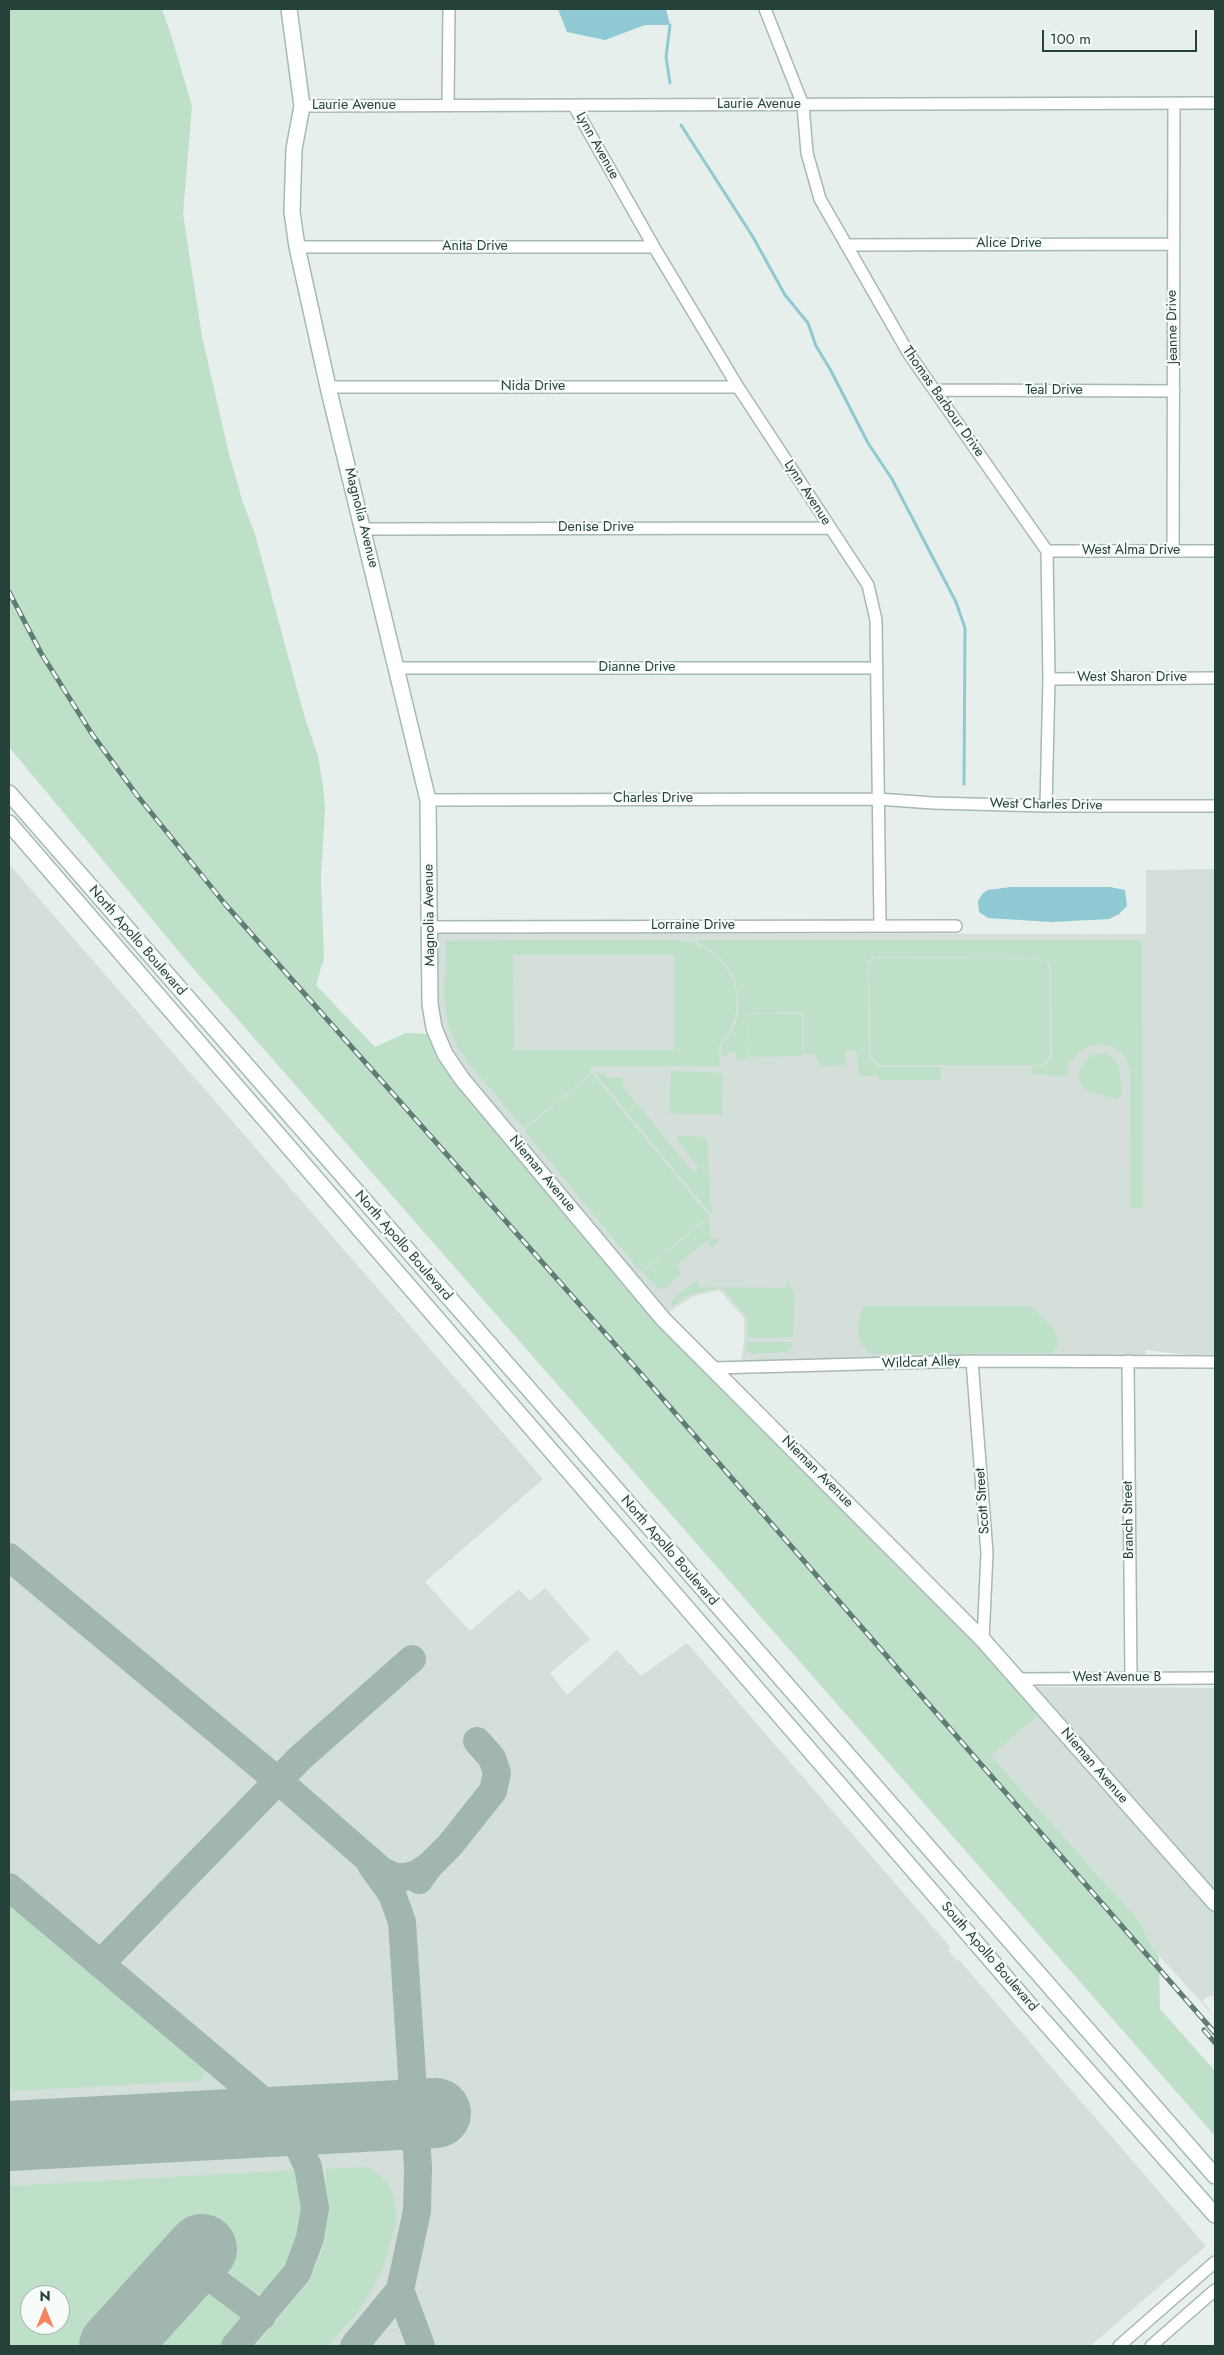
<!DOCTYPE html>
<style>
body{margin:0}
#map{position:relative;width:1224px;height:2355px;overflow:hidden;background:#e6efeb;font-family:Jost,sans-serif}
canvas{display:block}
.frame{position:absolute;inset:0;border:10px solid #24423a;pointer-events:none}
.north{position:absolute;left:20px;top:2285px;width:50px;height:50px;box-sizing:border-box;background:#f7fbf9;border:1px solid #a3b1ad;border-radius:50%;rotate:0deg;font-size:14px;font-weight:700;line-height:20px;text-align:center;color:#24423a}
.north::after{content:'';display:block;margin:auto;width:18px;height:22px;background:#f4845f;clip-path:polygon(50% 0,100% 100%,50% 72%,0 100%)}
.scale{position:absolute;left:1042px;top:30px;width:155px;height:22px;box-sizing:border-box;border:2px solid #24423a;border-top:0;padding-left:6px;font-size:15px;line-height:18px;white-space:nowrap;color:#24423a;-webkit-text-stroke:4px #f7fbf9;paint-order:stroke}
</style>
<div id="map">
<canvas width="1224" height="2355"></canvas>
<div class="frame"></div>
<div class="north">N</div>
<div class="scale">100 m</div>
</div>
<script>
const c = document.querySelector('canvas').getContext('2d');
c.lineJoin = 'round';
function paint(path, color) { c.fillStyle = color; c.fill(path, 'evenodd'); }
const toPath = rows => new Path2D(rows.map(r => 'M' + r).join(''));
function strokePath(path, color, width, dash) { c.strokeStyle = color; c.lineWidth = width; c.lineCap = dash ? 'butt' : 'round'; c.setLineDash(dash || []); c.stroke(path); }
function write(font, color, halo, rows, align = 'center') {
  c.font = font + ' Jost,sans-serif'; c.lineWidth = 4.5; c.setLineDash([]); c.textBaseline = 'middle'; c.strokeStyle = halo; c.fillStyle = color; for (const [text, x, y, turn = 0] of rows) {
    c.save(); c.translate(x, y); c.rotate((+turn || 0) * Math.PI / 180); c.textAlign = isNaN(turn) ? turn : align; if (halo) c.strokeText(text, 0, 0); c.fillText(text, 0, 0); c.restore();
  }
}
paint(toPath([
 [9,864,543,1479,425,1582,470,1631,519,1589,530,1601,545,1588,590,1639,550,1673,567,1695,617,1650,641,1676,687,1643,951,1948,948,1950,957,1961,959,1960,1206,2246,1090,2346,9,2346],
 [30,2295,60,2295,60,2325,30,2325],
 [1215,869,1215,1358,1146,1350,1146,1361,740,1367,744,1343,744,1318,719,1290,692,1297,673,1309,663,1319,462,1079,434,1028,430,933,1146,934,1146,870],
 [1034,1687,1215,1688,1215,1894],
 [1041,1713,1215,1911,1215,1996,1206,1997,1203,2001,1215,2017,1153,1949,1140,1922,991,1756]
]), '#d4dfda');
paint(toPath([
 [9,9,162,9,172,38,192,106,183,214,202,336,228,450,243,503,255,534,304,715,318,756,323,785,325,809,321,878,324,958,316,985,375,1047,406,1033,430,1034,659,1323,978,1643,978,1646,981,1646,1041,1713,991,1756,1140,1922,1153,1949,1159,1956,1160,2009,1215,2071,1215,2136,185,959,9,747],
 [508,940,676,940,694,943,713,953,726,968,734,981,737,1001,735,1017,728,1033,719,1046,720,1066,591,1066,591,1073,524,1128,470,1065,457,1046,449,1029,444,999,446,941],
 [513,955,675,955,675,1050,514,1050],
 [695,940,1142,940,1143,1208,1131,1208,1130,1070,1125,1056,1115,1047,1104,1044,1090,1046,1080,1051,1068,1064,1066,1076,1032,1074,1032,1066,1043,1066,1049,1062,1052,1056,1051,965,1048,961,1042,958,872,957,869,960,868,966,869,1056,871,1060,878,1067,940,1067,941,1080,879,1080,879,1076,859,1076,857,1052,854,1050,845,1051,845,1065,822,1066,813,1054,803,1054,803,1012,748,1013,747,1057,744,1060,737,1059,735,1052,728,1052,727,1056,722,1056,721,1045,733,1029,737,1018,739,1003,735,978,720,957],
 [875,958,1043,959,1046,961,1049,965,1050,1057,1042,1065,879,1065,871,1056,869,964],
 [748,1014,802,1014,802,1056,748,1057],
 [1094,1054,1105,1053,1114,1058,1119,1067,1122,1095,1118,1099,1089,1092,1083,1087,1080,1081,1079,1073,1083,1061],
 [671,1071,723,1073,722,1115,669,1113],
 [595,1073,605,1073,605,1077,623,1078,623,1087,693,1172,699,1168,677,1140,678,1136,707,1137,711,1214],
 [592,1074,709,1216,641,1272,524,1130],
 [709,1218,711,1238,718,1239,718,1242,712,1248,706,1241,677,1265,681,1274,663,1289,658,1288,643,1272],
 [787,1279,795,1296,793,1337,748,1338,747,1317,722,1288,691,1294,673,1306,671,1304,674,1298,695,1281,698,1281,699,1287,786,1288],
 [864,1306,1031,1306,1056,1332,1058,1345,1052,1353,872,1354,861,1344,858,1335,860,1314],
 [747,1342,791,1342,793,1346,787,1352,752,1354,746,1349],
 [9,1901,200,2060,207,2070,203,2078,199,2081,9,2091],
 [369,2167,386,2181,393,2194,396,2209,396,2225,382,2270,373,2288,354,2317,327,2346,255,2346,308,2283,321,2254,326,2234,326,2169],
 [297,2170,302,2171,306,2183,307,2229,300,2253,290,2274,282,2286,276,2291,268,2293,253,2293,188,2236,90,2346,9,2346,9,2186],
 [30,2295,60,2295,60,2325,30,2325],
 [204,2289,221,2293,238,2309,241,2323,237,2337,229,2346,137,2346,181,2297,188,2293]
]), '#bfe0c8');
paint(toPath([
 [558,9,666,9,670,25,645,25,605,40,567,32],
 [1011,887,1110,887,1125,890,1127,906,1119,914,1109,919,1051,922,988,918,979,912,978,901,983,893,988,890]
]), '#8ec9d4');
strokePath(toPath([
 [670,25,666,57,670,83],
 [681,125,753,237,785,295,808,323,816,346,830,369,868,443,892,479,956,602,965,628,964,784]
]), '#8ec9d4', 3);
strokePath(toPath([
 [9,1557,295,1795,382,1871,395,1877,405,1877,417,1874,429,1866],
 [419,1880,429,1866,450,1845,493,1791,497,1773,492,1758,477,1741],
 [9,1887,287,2121,308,2167,315,2208,310,2238,297,2273,235,2346],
 [100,1964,299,1759,412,1659],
 [190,2262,262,2316],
 [400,2290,421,2346],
 [354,2346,400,2290,417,2211,418,2167,402,1922,392,1894,371,1865]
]), '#a2b6b0', 28);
strokePath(toPath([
 [9,2136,436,2113],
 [114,2346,202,2249]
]), '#a2b6b0', 70);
const street = toPath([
 [765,9,803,105,807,153,820,199,909,354,1047,551,1049,679,1046,806],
 [302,106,1215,103],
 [448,106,449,9],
 [574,106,654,247,738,387,868,585,876,620,880,925],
 [846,245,1173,244],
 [297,247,654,247],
 [328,387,738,387],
 [935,390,1174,391],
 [364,529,829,528],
 [1047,551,1215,551],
 [1173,551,1174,104],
 [397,668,877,668],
 [1049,679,1215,678],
 [428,800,878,799,933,803,1046,806,1215,806],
 [430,927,956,926],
 [972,1361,987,1553,983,1640],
 [1128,1361,1131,1678],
 [714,1368,972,1361,1215,1362],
 [1019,1679,1215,1678],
 [1119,2346,1215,2262],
 [1151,2346,1215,2290]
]);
const secondary = toPath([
 [289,9,302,106,294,149,292,212,297,247,328,387,428,800,430,1004,434,1028,445,1054,462,1079,663,1319,983,1640,1215,1903],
 [9,793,1215,2176],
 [9,823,1027,2002,1215,2215]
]);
strokePath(street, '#a8b8b2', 14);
strokePath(secondary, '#a4bbb3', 18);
strokePath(street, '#fff', 11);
strokePath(secondary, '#fff', 15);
const rail = toPath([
 [9,592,41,653,92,734,136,794,225,904,642,1375,1215,2033],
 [1204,2030,1215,2043]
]);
strokePath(rail, '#5f7d75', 5);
strokePath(rail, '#f7fbf9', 3, [9]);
write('14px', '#24423a', '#f7fbf9', [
 ["Laurie Avenue",759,105],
 ["Laurie Avenue",354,106],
 ["Lynn Avenue",597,146,61],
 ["Alice Drive",1009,244],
 ["Anita Drive",475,247],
 ["Jeanne Drive",1173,327,-91],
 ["Nida Drive",533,387],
 ["Teal Drive",1054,391],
 ["Thomas Barbour Drive",943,402,55],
 ["Lynn Avenue",807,493,57],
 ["Magnolia Avenue",361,518,76],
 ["Denise Drive",596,528],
 ["West Alma Drive",1131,551],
 ["Dianne Drive",637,668],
 ["West Sharon Drive",1132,678],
 ["Charles Drive",653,799],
 ["West Charles Drive",1046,805,1],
 ["Magnolia Avenue",430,915,-91],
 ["Lorraine Drive",693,926],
 ["North Apollo Boulevard",137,941,49],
 ["Nieman Avenue",542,1174,50],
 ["North Apollo Boulevard",403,1246,49],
 ["Wildcat Alley",921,1363,-2],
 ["Nieman Avenue",817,1472,45],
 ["Scott Street",983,1501,-94],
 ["Branch Street",1129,1520,-91],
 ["North Apollo Boulevard",669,1551,49],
 ["West Avenue B",1117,1678],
 ["Nieman Avenue",1094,1766,49],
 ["South Apollo Boulevard",989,1957,49]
]);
</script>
